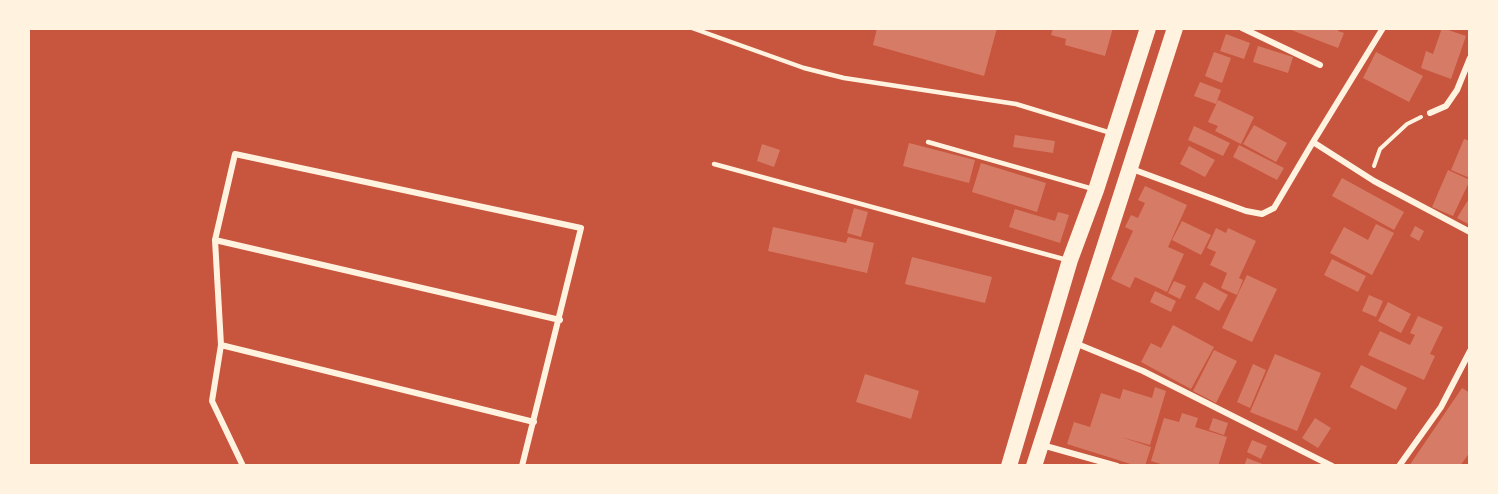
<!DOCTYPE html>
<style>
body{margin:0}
#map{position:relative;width:1498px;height:494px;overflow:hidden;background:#c8553d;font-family:"Golos Text",sans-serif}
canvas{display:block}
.frame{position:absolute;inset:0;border:30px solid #fff3e0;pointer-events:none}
</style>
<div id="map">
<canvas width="1498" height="494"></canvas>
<div class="frame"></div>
</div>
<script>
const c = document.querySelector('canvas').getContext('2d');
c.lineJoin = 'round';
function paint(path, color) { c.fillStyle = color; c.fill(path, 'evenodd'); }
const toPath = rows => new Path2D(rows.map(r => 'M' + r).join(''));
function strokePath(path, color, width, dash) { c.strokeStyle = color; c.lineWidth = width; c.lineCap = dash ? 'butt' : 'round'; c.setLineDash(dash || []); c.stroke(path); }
paint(toPath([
 [877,28,997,28,984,76,873,45],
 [1053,28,1113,28,1105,56,1065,45,1066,39,1051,35],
 [1286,28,1339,28,1338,31,1344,33,1338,48],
 [1442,28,1466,36,1451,79,1421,68,1426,51,1433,54],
 [1226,34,1250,43,1244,59,1220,51],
 [1258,46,1293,57,1288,73,1253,62],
 [1214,52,1231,58,1222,83,1205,76],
 [1376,52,1423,76,1409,102,1363,78],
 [1200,82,1221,90,1216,104,1194,96],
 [1218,100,1254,117,1241,144,1215,131,1218,126,1208,122],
 [1254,125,1287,143,1276,162,1243,144],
 [1194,126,1230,143,1223,156,1188,140],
 [1015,135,1055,141,1053,153,1013,147],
 [1464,139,1470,141,1470,178,1451,170],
 [909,143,975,160,969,183,903,166],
 [762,144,780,150,774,167,757,161],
 [1239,145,1284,168,1277,180,1233,157],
 [1189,146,1215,160,1205,177,1180,164],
 [981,163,1046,183,1037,212,972,192],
 [1448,170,1470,180,1453,216,1432,207],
 [1342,178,1404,212,1394,230,1332,196],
 [1145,186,1187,205,1168,247,1184,254,1167,292,1135,277,1130,288,1111,279,1133,231,1125,227,1131,215,1138,218,1145,203,1138,200],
 [1470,197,1470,225,1457,218],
 [854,208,868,212,861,237,847,233],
 [1015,209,1055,221,1058,212,1069,215,1060,243,1009,227],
 [1182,221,1211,235,1201,255,1172,240],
 [1376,224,1394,233,1372,275,1330,253,1344,227,1368,240],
 [1415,226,1424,231,1419,241,1410,236],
 [773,227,846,243,848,237,874,243,867,273,768,251],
 [1216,228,1226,233,1228,228,1256,241,1239,278,1243,280,1237,295,1221,288,1227,273,1210,265,1216,252,1207,248],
 [912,257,992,277,985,303,905,284],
 [1332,259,1366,276,1358,292,1324,275],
 [1247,275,1277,289,1252,342,1222,328],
 [1174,281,1186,286,1180,299,1168,293],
 [1204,282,1228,295,1219,311,1195,298],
 [1155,291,1176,301,1171,312,1150,302],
 [1369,295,1383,301,1376,317,1362,311],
 [1388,302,1411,314,1401,333,1378,321],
 [1418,316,1443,327,1430,354,1435,356,1424,380,1368,355,1380,331,1410,345,1415,335,1410,333],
 [1173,325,1214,347,1191,389,1141,362,1151,343,1161,348],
 [1214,350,1237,361,1216,403,1193,391],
 [1275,354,1321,373,1297,431,1250,412],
 [1253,364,1266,370,1250,408,1237,402],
 [1361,365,1407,388,1396,410,1350,387],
 [865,374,919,391,911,419,856,402],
 [1155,387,1166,391,1150,445,1121,437,1151,447,1145,466,1137,466,1067,444,1074,422,1090,427,1101,393,1120,399,1123,389,1152,398],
 [1462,388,1470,393,1470,452,1460,466,1409,466],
 [1182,413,1198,418,1195,427,1227,437,1218,466,1167,466,1151,461,1164,418,1179,422],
 [1213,418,1228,423,1224,435,1209,430],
 [1315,418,1331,428,1318,448,1302,438],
 [1252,440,1267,446,1261,459,1247,452],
 [1247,458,1265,465,1265,466,1244,466]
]), '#d67c66');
strokePath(toPath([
 [1374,166,1380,149,1407,124,1421,117]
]), '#fff3e0', 4);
strokePath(toPath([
 [692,28,804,68,844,78,1016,104,1111,133],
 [928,142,1093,189],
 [714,164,1067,260]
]), '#fff3e0', 4.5);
strokePath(toPath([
 [1242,28,1320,65],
 [1430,113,1446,106,1457,90,1470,58],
 [1313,142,1383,28],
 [1132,169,1246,211,1262,214,1274,208,1313,142,1374,181,1470,232],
 [215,240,560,320],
 [1075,343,1143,371,1332,466],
 [221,345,534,422],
 [1042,445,1117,466],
 [243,466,212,401,221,345,215,240,235,154,581,228,522,466],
 [1399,466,1441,407,1470,351]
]), '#fff3e0', 6);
strokePath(toPath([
 [1009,466,1070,260,1096,190,1148,28],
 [1034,466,1175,28]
]), '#fff3e0', 16);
</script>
